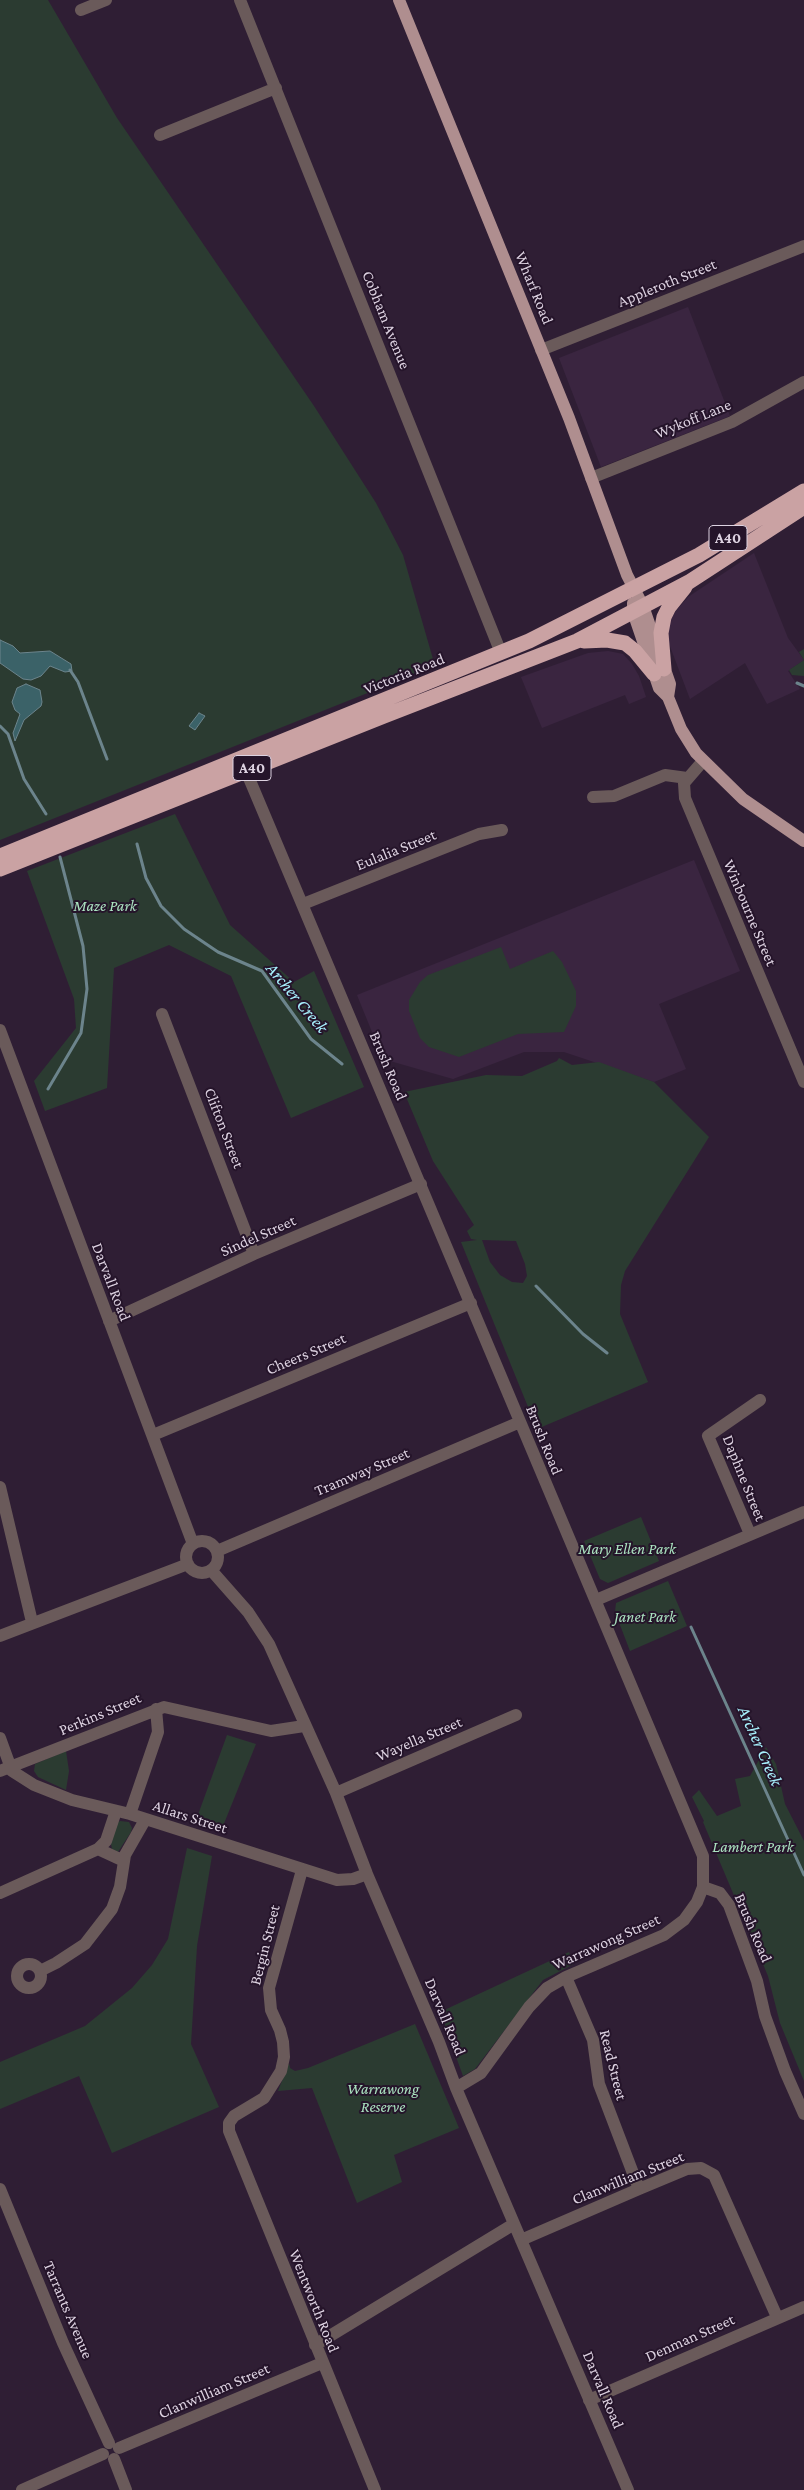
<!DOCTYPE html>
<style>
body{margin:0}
canvas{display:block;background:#2f1e34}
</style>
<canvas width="804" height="2490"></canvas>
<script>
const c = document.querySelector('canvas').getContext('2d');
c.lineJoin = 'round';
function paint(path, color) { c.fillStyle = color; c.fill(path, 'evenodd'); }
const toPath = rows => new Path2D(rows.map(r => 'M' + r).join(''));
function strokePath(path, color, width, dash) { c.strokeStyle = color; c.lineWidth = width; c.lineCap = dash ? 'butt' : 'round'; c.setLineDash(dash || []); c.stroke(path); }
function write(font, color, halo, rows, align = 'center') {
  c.font = font + ' "Crimson Pro",serif'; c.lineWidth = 4; c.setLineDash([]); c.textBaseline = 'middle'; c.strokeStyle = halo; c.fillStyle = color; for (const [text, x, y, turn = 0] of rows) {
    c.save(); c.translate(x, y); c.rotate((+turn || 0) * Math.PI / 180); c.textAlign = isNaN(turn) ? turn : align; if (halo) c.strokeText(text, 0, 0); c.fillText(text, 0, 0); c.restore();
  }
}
paint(toPath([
 [688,307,730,416,601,467,559,358],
 [754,553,788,638,804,660,788,671,800,689,767,704,745,663,690,699,668,641,668,620,688,597],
 [608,651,623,654,632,664,639,676,646,697,629,704,625,695,542,728,521,677,588,653],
 [694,860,740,971,659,1004,686,1069,654,1082,564,1052,524,1052,453,1079,383,1059,357,995]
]), '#3a2540');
paint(toPath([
 [0,0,48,0,117,118,314,406,376,503,403,555,435,666,0,840],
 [804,649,804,676,792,675,789,670,804,660,799,652],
 [175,814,230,925,294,982,314,971,364,1087,291,1118,231,976,169,945,114,968,107,1088,45,1111,34,1081,76,1028,74,999,27,871],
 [501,947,510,969,553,951,562,962,576,991,576,1006,564,1032,518,1034,459,1057,429,1047,420,1038,409,1011,409,1000,420,982,428,975],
 [559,1058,572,1065,599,1062,654,1082,709,1137,625,1271,621,1285,620,1314,648,1382,537,1429,461,1242,477,1240,471,1239,467,1231,474,1225,433,1161,404,1092,486,1075,522,1076,557,1061],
 [482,1240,516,1241,525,1264,527,1276,523,1283,512,1282,500,1275,490,1262],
 [641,1517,659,1561,608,1583,600,1579,584,1541],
 [668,1581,687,1626,630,1651,615,1612,616,1603],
 [227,1735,256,1744,221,1831,195,1823],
 [766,1747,776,1764,785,1804,804,1841,804,2081,780,2023,768,1976,703,1822,704,1821,692,1797,699,1790,717,1816,741,1806,735,1779,750,1776],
 [66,1751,69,1771,66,1790,38,1777,34,1771,35,1764],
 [120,1821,129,1822,132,1828,131,1832,118,1852,112,1849,111,1844,117,1823],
 [187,1848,212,1856,197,1946,191,2044,219,2107,112,2153,79,2076,0,2109,0,2062,85,2026,132,1988,152,1965,168,1939],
 [569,1952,574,1964,543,1980,475,2069,463,2076,440,2012],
 [415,2024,459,2128,394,2155,402,2182,357,2203,312,2088,278,2091,289,2063,290,2068,295,2071,308,2068]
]), '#2b3b31');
const water = toPath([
 [0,640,13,646,20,653,50,651,71,664,72,671,65,672,50,666,41,676,31,680,23,679,0,663,0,640],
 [26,684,40,690,42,702,41,706,24,720,15,741,13,733,20,714,15,710,12,702,17,688,26,684],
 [199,713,205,716,195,730,189,726,199,713]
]);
paint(water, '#3b6268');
strokePath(water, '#6c848c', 1);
strokePath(toPath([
 [70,670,78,682,107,759],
 [797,683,804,686],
 [0,726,8,734,24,779,46,814],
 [137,844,146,878,161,906,184,929,218,952,262,971,311,1039,342,1064],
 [48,1089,81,1033,87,989,83,946,60,857],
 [536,1286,583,1334,607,1353],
 [691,1627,804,1875]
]), '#6c848c', 3);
strokePath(toPath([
 [240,0,501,653],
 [81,10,106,0],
 [160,135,276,88],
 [541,350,804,246],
 [591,478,732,422,804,382],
 [703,761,684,783,685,798,804,1082],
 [246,771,703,1856,703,1887,697,1902,684,1920,664,1935,566,1977,547,1988,529,2007,481,2073,456,2088],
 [593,797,614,796,665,775,687,778],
 [303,904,479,834,502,830],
 [162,1014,254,1254],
 [0,1030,193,1544],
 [109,1321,254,1254,421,1184],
 [153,1435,471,1303],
 [0,1487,32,1622],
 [750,1534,708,1436,760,1400],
 '186 1557a16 16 0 1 1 32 0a16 16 0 1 1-32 0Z',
 [217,1551,520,1422],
 [211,1570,248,1612,269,1644,336,1793,367,1874,439,2042,456,2088,628,2490],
 [596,1600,804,1512],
 [0,1636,188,1564],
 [0,1738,12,1771,34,1785,72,1800,130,1814,337,1880,353,1879,367,1874],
 [0,1771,164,1707,271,1731,304,1726],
 [336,1793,516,1715],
 [130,1814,158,1732,156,1709],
 [98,1849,124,1861],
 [302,1870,269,1988,271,2010,280,2030,283,2042,284,2057,281,2071,264,2098,234,2116,229,2123,229,2131,375,2490],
 [703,1887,720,1893,729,1905,757,1981,765,2016,785,2071,804,2114],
 [0,1893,98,1849,106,1841,116,1811],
 '17 1976a12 12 0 1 1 24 0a12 12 0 1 1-24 0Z',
 [40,1971,56,1963,85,1944,112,1909,120,1887,125,1855,145,1820],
 [566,1977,593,2040,599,2084,639,2189],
 [0,2189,63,2343,109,2443],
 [521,2240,639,2189,687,2169,701,2168,714,2175,718,2184,777,2317],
 [315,2345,514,2224],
 [589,2400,804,2307],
 [119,2448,322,2363],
 [114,2459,126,2490],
 [22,2490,103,2454]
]), '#6a5a5a', 12);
strokePath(toPath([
 [399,0,569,418,627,575,643,606,670,684,668,697],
 [633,603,633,612,659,688,668,697,681,729,696,753,743,799,804,841]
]), '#af8e8f', 12);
strokePath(toPath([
 [584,641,607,640,625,643,635,651,654,674],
 [664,669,661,633,664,617,669,607,685,587],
 [0,856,529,641,699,555,804,491],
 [0,869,384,716,577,641,689,582,804,507]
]), '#caa2a3', 15);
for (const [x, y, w] of [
 [728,538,38],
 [252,768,38]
]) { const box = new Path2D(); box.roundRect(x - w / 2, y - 12.5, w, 25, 4); c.fillStyle = '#25142a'; c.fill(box); strokePath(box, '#ddd2e1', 1); }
write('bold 15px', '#ddd2e1', null, [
 ["A40",728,538],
 ["A40",252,768]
]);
write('16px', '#ddd2e1', '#25142a', [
 ["Appleroth Street",667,283,-22],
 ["Wharf Road",534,288,68],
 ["Cobham Avenue",386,320,68],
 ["Wykoff Lane",693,419,-22],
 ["Victoria Road",404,674,-22],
 ["Eulalia Street",396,850,-22],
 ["Winbourne Street",750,913,67],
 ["Brush Road",388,1066,67],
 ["Clifton Street",224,1128,69],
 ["Sindel Street",258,1236,-24],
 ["Darvall Road",111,1282,69],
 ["Cheers Street",306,1354,-23],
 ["Brush Road",544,1440,68],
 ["Tramway Street",362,1472,-23],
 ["Daphne Street",744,1478,68],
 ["Perkins Street",100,1714,-23],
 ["Wayella Street",419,1739,-23],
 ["Allars Street",190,1817,18],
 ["Brush Road",753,1928,67],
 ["Warrawong Street",606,1942,-24],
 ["Bergin Street",265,1945,-76],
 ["Darvall Road",445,2017,67],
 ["Read Street",613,2065,76],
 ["Clanwilliam Street",628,2178,-22],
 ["Wentworth Road",314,2301,68],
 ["Tarrants Avenue",68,2310,67],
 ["Denman Street",690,2338,-24],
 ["Darvall Road",603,2390,67],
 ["Clanwilliam Street",214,2391,-23]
]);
write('italic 16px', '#abe3c0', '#25142a', [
 ["Maze Park",105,906],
 ["Mary Ellen Park",627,1549],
 ["Janet Park",645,1617],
 ["Lambert Park",753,1847],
 ["Warrawong",383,2089],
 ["Reserve",383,2107]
]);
write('italic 18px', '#a7f1fd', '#25142a', [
 ["Archer Creek",297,998,50],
 ["Archer Creek",760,1746,66]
]);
</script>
